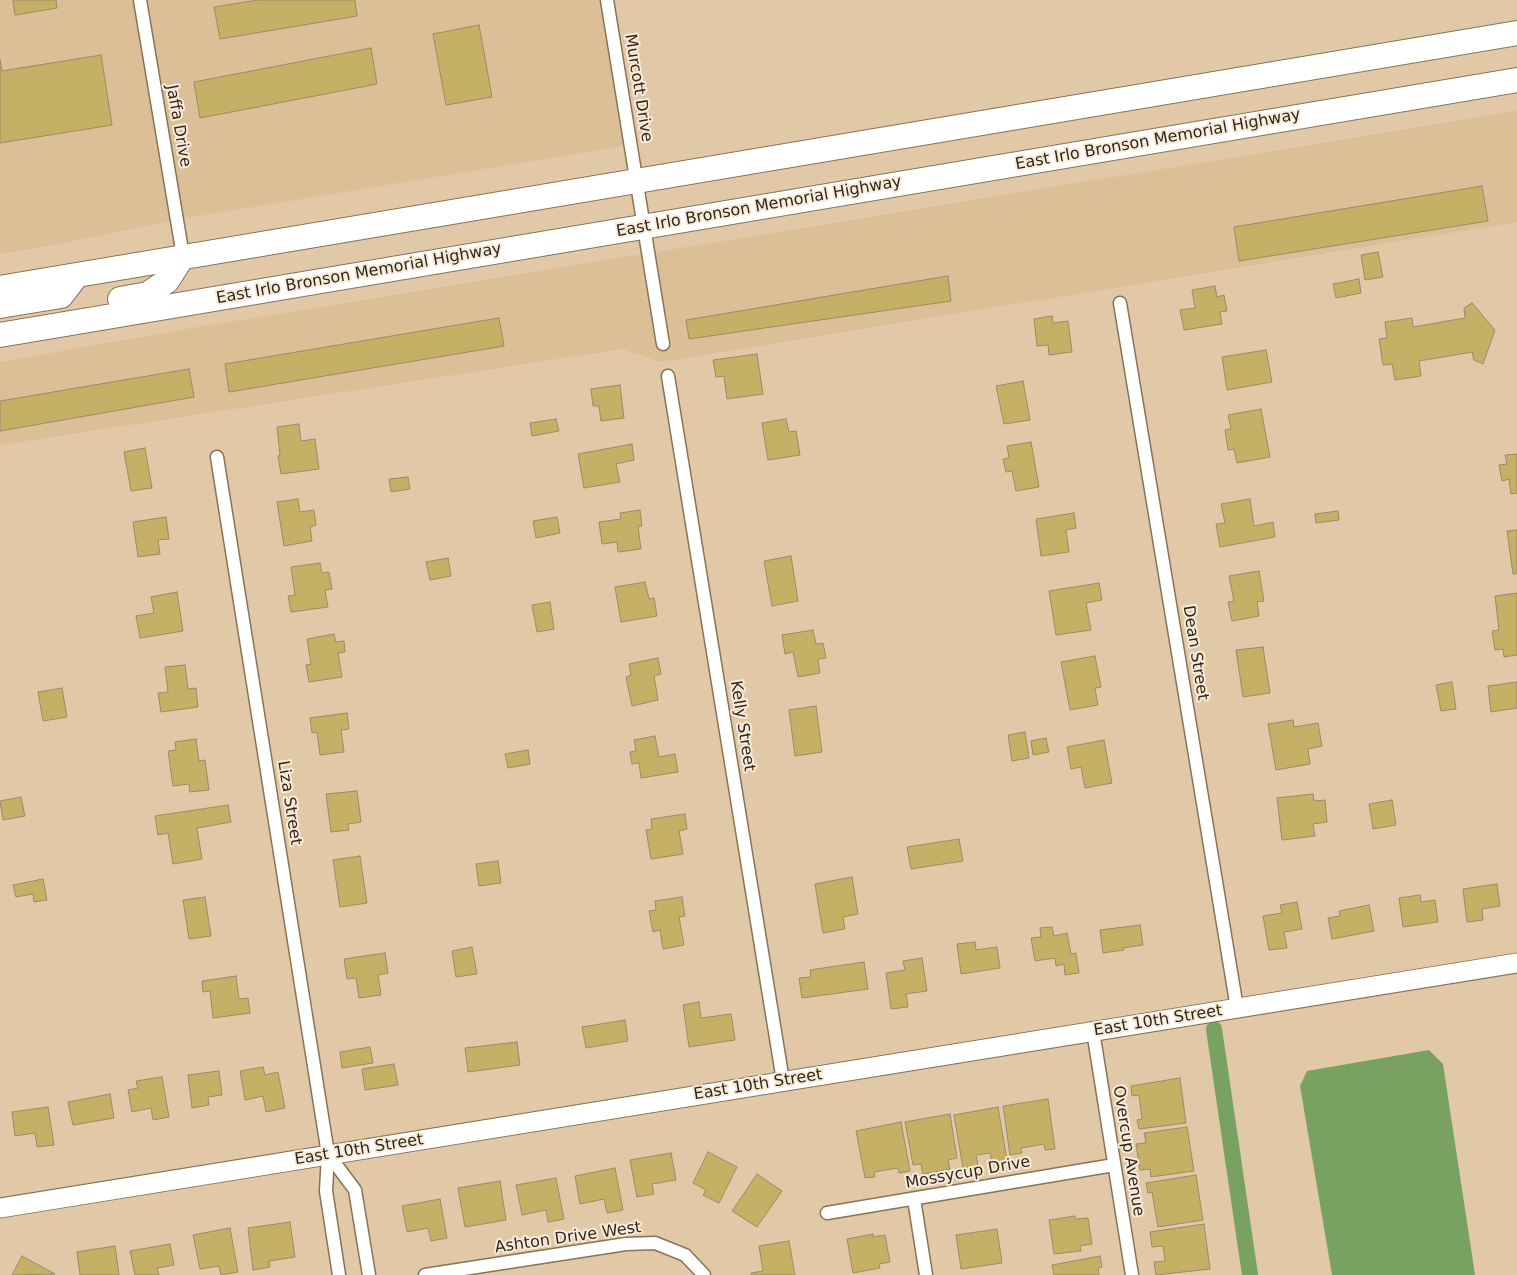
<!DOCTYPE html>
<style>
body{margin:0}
canvas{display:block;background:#e1c8a7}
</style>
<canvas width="1517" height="1275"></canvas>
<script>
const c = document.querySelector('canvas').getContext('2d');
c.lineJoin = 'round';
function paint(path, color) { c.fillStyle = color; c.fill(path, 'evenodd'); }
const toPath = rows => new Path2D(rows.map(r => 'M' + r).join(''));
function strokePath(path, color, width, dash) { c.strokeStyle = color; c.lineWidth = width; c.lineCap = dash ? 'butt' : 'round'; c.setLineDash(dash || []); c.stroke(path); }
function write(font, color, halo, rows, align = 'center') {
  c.font = font + ' "DejaVu Sans",sans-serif'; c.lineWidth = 4; c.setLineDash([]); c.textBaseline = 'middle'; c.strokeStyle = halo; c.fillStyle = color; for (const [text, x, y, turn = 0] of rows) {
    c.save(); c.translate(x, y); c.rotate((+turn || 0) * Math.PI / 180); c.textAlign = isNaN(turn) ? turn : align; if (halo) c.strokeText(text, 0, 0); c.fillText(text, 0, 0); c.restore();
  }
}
paint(toPath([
 [0,0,606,0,639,143,181,219,48,246,0,254],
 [1517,111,1517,222,660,362,622,349,0,445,0,362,198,327]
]), '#dcbe97');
paint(toPath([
 [1429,1050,1443,1064,1475,1275,1332,1275,1300,1086,1307,1071]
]), '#79a162');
strokePath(toPath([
 [1214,1029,1250,1275]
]), '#79a162', 16);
const building = toPath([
 [13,0,56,0,57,8,15,15,13,0],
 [258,0,355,0,357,16,220,39,214,7,258,0],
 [479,25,492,97,446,105,433,34,479,25],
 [371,48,377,84,200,118,194,82,371,48],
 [101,55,112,125,0,143,0,59,2,71,101,55],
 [1482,186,1488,221,1239,261,1234,227,1482,186],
 [1378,252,1383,277,1365,280,1361,255,1378,252],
 [948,276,951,301,689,339,686,320,948,276],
 [1359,279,1361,293,1336,298,1333,284,1359,279],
 [1215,286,1217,297,1224,295,1227,311,1220,312,1222,324,1184,330,1180,310,1195,308,1192,290,1215,286],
 [1472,303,1495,330,1483,364,1474,360,1472,352,1419,361,1421,376,1395,380,1392,364,1383,365,1379,339,1387,338,1385,322,1412,318,1413,327,1465,318,1464,308,1472,303],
 [1052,316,1053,323,1068,321,1072,352,1049,355,1048,345,1037,346,1034,319,1052,316],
 [499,318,504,346,229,392,225,364,499,318],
 [1266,350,1272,382,1227,390,1222,357,1266,350],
 [757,354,763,394,727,399,724,376,716,377,713,360,757,354],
 [189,369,194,397,0,431,0,401,189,369],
 [1023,381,1030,420,1004,424,996,386,1023,381],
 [620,385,624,418,601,421,599,406,593,406,591,389,620,385],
 [1261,409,1270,457,1237,463,1234,449,1228,450,1225,430,1231,429,1228,415,1261,409],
 [556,419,559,431,532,436,530,423,556,419],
 [786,419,789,432,796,431,800,455,768,460,762,423,786,419],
 [299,424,301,441,315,439,319,469,281,474,278,456,280,455,277,427,299,424],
 [1031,442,1039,487,1016,491,1012,471,1006,472,1003,459,1009,458,1007,446,1031,442],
 [632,444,634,460,616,464,620,482,584,488,578,454,632,444],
 [145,448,152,488,131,491,124,452,145,448],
 [1517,454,1517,493,1511,494,1509,479,1502,481,1499,465,1507,464,1505,455,1517,454],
 [408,477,410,489,391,492,389,479,408,477],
 [298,499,300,512,314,510,316,525,310,527,312,541,284,546,277,502,298,499],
 [1250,499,1254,526,1273,522,1275,537,1220,547,1216,524,1225,523,1221,504,1250,499],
 [640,510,642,526,638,526,641,549,618,552,617,542,602,544,599,522,621,519,620,513,640,510],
 [1338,511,1339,520,1316,523,1315,514,1338,511],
 [1074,513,1076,528,1066,530,1069,552,1041,556,1036,519,1074,513],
 [166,517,169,539,158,540,160,554,138,557,133,522,166,517],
 [557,517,560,533,536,538,533,521,557,517],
 [1517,530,1517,574,1513,574,1507,531,1517,530],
 [791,556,798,601,772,606,764,561,791,556],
 [448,558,451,576,430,580,426,562,448,558],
 [320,563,322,573,329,572,332,589,325,590,328,607,291,612,288,596,295,595,291,567,320,563],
 [1259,571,1264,601,1257,602,1259,616,1232,621,1228,602,1234,601,1229,576,1259,571],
 [645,582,649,599,654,598,657,616,621,622,615,587,645,582],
 [1099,583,1102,600,1086,603,1091,630,1056,635,1049,591,1099,583],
 [177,592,183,631,140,638,136,616,154,613,151,597,177,592],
 [1517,593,1517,655,1504,657,1503,649,1495,650,1492,631,1499,630,1495,596,1517,593],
 [550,602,554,629,537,632,532,605,550,602],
 [813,630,816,644,823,643,826,658,818,659,820,673,798,677,793,652,785,654,782,635,813,630],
 [334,634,336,642,344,641,345,652,338,653,342,677,309,682,306,665,311,664,307,639,334,634],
 [1263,647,1270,693,1243,697,1236,650,1263,647],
 [1095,656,1101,687,1095,688,1098,705,1070,710,1061,662,1095,656],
 [658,658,661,674,654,676,658,700,632,706,626,677,631,675,629,664,658,658],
 [185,665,188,689,196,688,198,707,161,712,158,693,168,692,165,667,185,665],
 [1452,682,1456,709,1441,711,1436,685,1452,682],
 [1517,682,1517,708,1491,712,1488,686,1517,682],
 [62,688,67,717,43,721,38,692,62,688],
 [816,706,822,752,795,756,789,710,816,706],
 [347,713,349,729,341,730,344,752,320,755,317,732,312,733,310,718,347,713],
 [1293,720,1294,727,1318,723,1322,746,1308,749,1310,764,1276,770,1268,724,1293,720],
 [1025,732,1029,758,1012,761,1008,735,1025,732],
 [655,736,659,757,675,754,678,772,641,778,639,763,632,764,630,752,636,751,634,740,655,736],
 [1046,738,1049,752,1033,755,1031,741,1046,738],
 [196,739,199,761,205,760,209,790,190,792,189,784,173,786,168,751,176,750,175,742,196,739],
 [1104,740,1112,783,1085,788,1081,767,1071,769,1067,747,1104,740],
 [528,750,530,764,508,768,505,754,528,750],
 [357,791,361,822,348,824,349,830,331,832,326,794,357,791],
 [1313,794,1314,801,1325,800,1327,822,1313,824,1315,836,1282,840,1277,798,1313,794],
 [21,797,25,816,3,820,0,801,21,797],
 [1392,800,1396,825,1373,829,1369,804,1392,800],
 [228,805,231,822,197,828,202,859,173,864,168,833,158,835,155,816,228,805],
 [685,814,687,829,679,831,683,854,651,859,646,830,652,829,651,819,685,814],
 [959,839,963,861,911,869,907,847,959,839],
 [360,856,367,903,340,907,333,860,360,856],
 [498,861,501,883,479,886,476,864,498,861],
 [852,877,858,914,843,917,845,929,823,933,815,884,852,877],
 [43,879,47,900,34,902,33,894,16,897,13,885,43,879],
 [1497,884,1500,906,1482,909,1483,920,1467,922,1463,889,1497,884],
 [1420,895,1421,902,1435,900,1438,922,1403,927,1399,898,1420,895],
 [205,897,211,936,189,939,183,900,205,897],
 [682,897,685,916,679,917,684,945,663,949,660,930,653,932,649,911,656,910,655,901,682,897],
 [1297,902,1302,929,1284,932,1287,948,1269,950,1263,916,1282,913,1280,905,1297,902],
 [1369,905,1374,931,1332,939,1328,918,1340,916,1339,911,1369,905],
 [1140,925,1143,945,1123,948,1124,950,1103,953,1100,930,1140,925],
 [1052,927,1054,936,1067,933,1071,954,1076,953,1079,973,1065,975,1064,964,1056,966,1055,958,1035,961,1031,938,1041,937,1040,928,1052,927],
 [975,942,976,950,997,947,1000,968,961,974,957,944,975,942],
 [472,947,477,974,456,977,452,951,472,947],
 [385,953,388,973,378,975,381,995,359,998,356,978,347,979,344,959,385,953],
 [922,958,927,991,906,994,908,1007,891,1009,886,973,905,970,903,961,922,958],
 [864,962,868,989,802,998,799,978,811,977,810,970,864,962],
 [236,976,239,999,248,998,250,1013,213,1018,210,991,203,992,202,981,236,976],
 [699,1002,701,1018,731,1014,735,1040,689,1047,683,1005,699,1002],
 [625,1020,628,1041,586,1048,582,1027,625,1020],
 [517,1042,520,1065,468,1072,465,1048,517,1042],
 [370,1047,373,1063,342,1068,340,1052,370,1047],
 [394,1064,398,1085,365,1090,362,1069,394,1064],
 [263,1067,265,1075,278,1072,285,1108,266,1112,263,1096,245,1100,240,1071,263,1067],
 [219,1071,222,1095,208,1097,209,1105,192,1108,188,1075,219,1071],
 [162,1077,169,1117,153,1120,151,1108,132,1112,128,1090,138,1088,136,1081,162,1077],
 [1180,1078,1186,1123,1139,1129,1137,1120,1142,1119,1139,1095,1132,1096,1131,1086,1180,1078],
 [110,1094,114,1118,73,1125,68,1102,110,1094],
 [1048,1099,1055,1149,1045,1150,1044,1144,1021,1148,1022,1153,1010,1155,1003,1106,1048,1099],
 [48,1107,54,1145,37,1147,35,1133,15,1136,12,1112,48,1107],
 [998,1107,1007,1160,992,1163,990,1153,976,1155,978,1165,963,1168,954,1115,998,1107],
 [950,1114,957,1158,948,1160,950,1169,923,1174,921,1164,913,1165,905,1122,950,1114],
 [901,1122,910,1171,899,1173,898,1168,874,1172,875,1177,865,1178,856,1131,901,1122],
 [1187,1127,1194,1171,1151,1177,1150,1169,1140,1170,1136,1144,1146,1143,1144,1133,1187,1127],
 [708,1152,737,1167,719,1203,703,1195,706,1190,693,1183,708,1152],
 [671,1153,676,1180,652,1184,654,1194,637,1197,630,1160,671,1153],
 [615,1168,623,1210,607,1213,604,1199,580,1204,575,1176,615,1168],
 [757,1174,782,1191,757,1227,732,1211,757,1174],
 [1196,1175,1203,1220,1158,1227,1152,1192,1148,1193,1146,1183,1196,1175],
 [556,1178,564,1219,548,1222,546,1210,522,1215,516,1185,556,1178],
 [500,1181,506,1220,465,1227,458,1188,500,1181],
 [440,1199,447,1238,431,1241,428,1228,407,1232,402,1206,440,1199],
 [1075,1216,1075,1219,1088,1218,1092,1244,1080,1246,1081,1251,1054,1254,1049,1220,1075,1216],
 [290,1222,295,1257,269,1261,270,1267,253,1270,248,1228,290,1222],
 [1204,1224,1210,1269,1156,1275,1154,1262,1165,1261,1163,1246,1152,1247,1150,1232,1204,1224],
 [230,1228,238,1272,221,1275,219,1266,200,1269,193,1235,230,1228],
 [997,1229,1002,1263,961,1269,956,1235,997,1229],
 [873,1234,873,1237,885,1235,890,1262,879,1264,880,1268,853,1273,847,1239,873,1234],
 [789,1241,795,1275,751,1275,751,1273,763,1271,759,1246,789,1241],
 [170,1244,174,1265,157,1268,159,1275,135,1275,130,1251,170,1244],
 [115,1246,119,1275,80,1275,77,1252,115,1246],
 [22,1256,55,1274,12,1275,22,1256],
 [1100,1256,1102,1267,1098,1268,1099,1275,1054,1275,1052,1265,1100,1256]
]);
paint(building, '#c5b065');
strokePath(building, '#978d68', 1);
const street = toPath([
 [140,0,183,256],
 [607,0,663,344],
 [1120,303,1237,1008],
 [668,376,783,1081],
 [217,457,328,1154,326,1191,339,1275],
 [1093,1031,1132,1275],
 [328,1154,355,1190,369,1275],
 [914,1199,926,1275],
 [827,1213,1114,1165],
 [425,1275,626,1244,655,1243,685,1255,704,1275]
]);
const secondary = toPath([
 [0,1208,1517,963]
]);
const highway = toPath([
 [0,288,1517,33],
 [120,299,148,294,167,281,183,256],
 [0,306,61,296,77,275],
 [0,335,1517,80]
]);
strokePath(street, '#8a7354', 15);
strokePath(secondary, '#8a7354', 21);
strokePath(highway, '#8a7354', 26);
strokePath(street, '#fff', 12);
strokePath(secondary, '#fff', 19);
strokePath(highway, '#fff', 24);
write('16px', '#30271a', '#f8ebda', [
 ["Murcott Drive",638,88,81],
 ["Jaffa Drive",178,126,80],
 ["East Irlo Bronson Memorial Highway",1158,140,-10],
 ["East Irlo Bronson Memorial Highway",759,207,-10],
 ["East Irlo Bronson Memorial Highway",359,274,-10],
 ["Dean Street",1195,653,81],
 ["Kelly Street",742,726,81],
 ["Liza Street",289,803,81],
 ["East 10th Street",1158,1021,-9],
 ["East 10th Street",758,1085,-9],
 ["East 10th Street",359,1150,-9],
 ["Overcup Avenue",1128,1151,81],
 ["Mossycup Drive",968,1173,-10],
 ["Ashton Drive West",568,1238,-8]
]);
</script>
